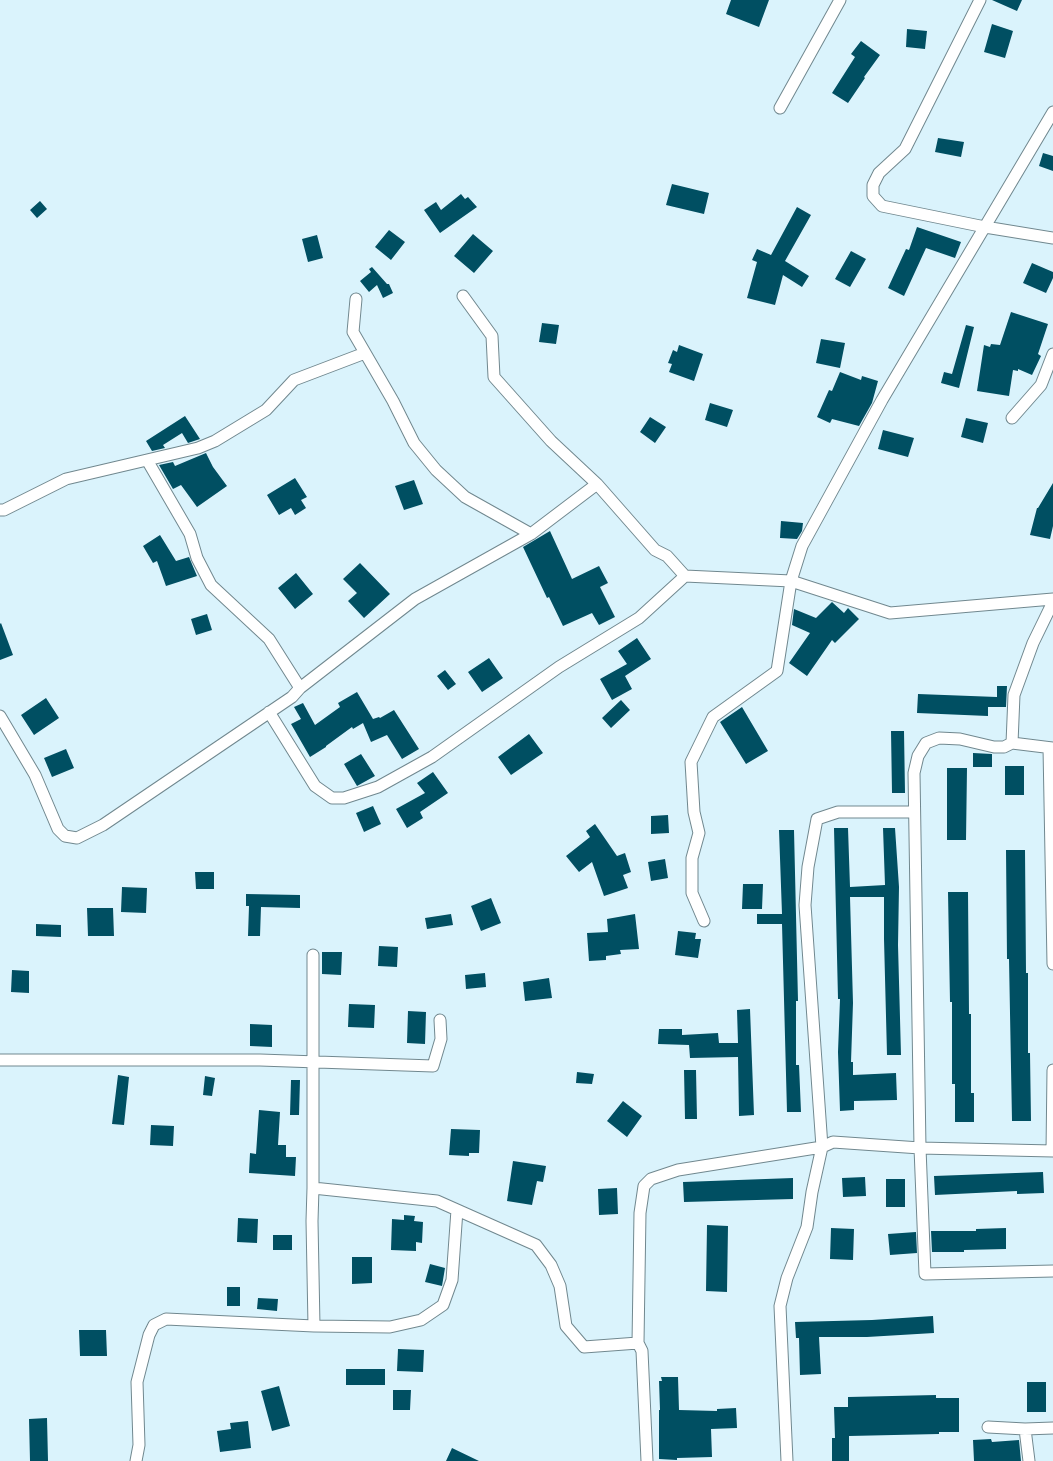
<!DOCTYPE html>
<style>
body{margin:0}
canvas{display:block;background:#daf3fc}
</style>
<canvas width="1053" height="1461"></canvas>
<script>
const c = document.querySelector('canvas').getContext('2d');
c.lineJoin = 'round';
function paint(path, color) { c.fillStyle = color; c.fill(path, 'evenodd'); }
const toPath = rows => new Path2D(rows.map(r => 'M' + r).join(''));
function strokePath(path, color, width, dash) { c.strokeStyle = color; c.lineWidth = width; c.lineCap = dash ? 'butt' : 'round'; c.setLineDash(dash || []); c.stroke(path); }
paint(toPath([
 [731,0,769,0,759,27,726,14],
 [992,0,1022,0,1017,11],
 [992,24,1013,31,1005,58,984,52],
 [907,29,927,31,925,49,906,47],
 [861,41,880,55,864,77,865,78,848,103,832,93,855,57,851,54],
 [938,138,964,142,961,157,935,152],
 [1043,153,1053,156,1053,171,1039,166],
 [672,184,709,193,704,214,666,205],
 [461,194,465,199,468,197,477,207,440,233,424,210,436,202,441,210],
 [40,201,47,209,37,218,30,210],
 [797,207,811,215,785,261,809,276,802,287,783,275,775,305,747,298,757,262,752,260,757,249,771,255],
 [917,227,961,242,955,258,926,248,904,296,888,288,906,249,909,250],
 [389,230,405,242,391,260,375,247],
 [473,234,493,251,474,273,454,256],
 [317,235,323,258,308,262,302,239],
 [851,251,866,259,850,287,835,279],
 [1032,263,1053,272,1053,278,1046,293,1023,283],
 [372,267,387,284,389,284,393,293,383,298,377,285,369,292,360,281,371,272,369,269],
 [1011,312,1048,324,1038,354,1041,356,1032,375,1018,369,1018,371,1013,370,1009,396,977,391,984,345,990,347,991,344,1000,345],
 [542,323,559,325,556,344,539,342],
 [966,325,974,327,959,388,941,383,944,372,952,374],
 [821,339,845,343,840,368,816,363],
 [679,345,703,354,694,381,669,372,672,364,668,363,673,350,677,352],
 [840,372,861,380,862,376,878,381,872,403,859,426,832,419,830,423,817,417,829,390,832,391],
 [710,403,733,410,727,427,705,420],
 [185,416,200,439,188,443,182,433,163,445,165,448,152,451,146,441],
 [650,417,666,427,655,443,640,432],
 [966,418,988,423,983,443,961,437],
 [883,430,914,438,908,457,878,449],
 [206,453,213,467,227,486,197,507,181,485,173,489,159,465,173,462,175,466],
 [295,478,307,497,301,500,306,508,295,515,291,508,279,515,267,495],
 [414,480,423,504,404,510,395,486],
 [1053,483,1053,526,1050,539,1030,535,1037,508,1038,508],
 [781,521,803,523,802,531,797,539,780,538],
 [550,531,572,579,599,566,608,583,600,587,615,617,599,625,592,613,563,626,549,597,547,598,523,547],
 [160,535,176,561,189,557,197,576,166,586,157,561,153,563,143,546],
 [360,563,390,594,364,618,348,601,357,593,343,579],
 [296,573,313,594,295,609,278,588],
 [832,602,844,613,848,608,859,619,835,643,832,640,807,676,789,663,810,633,792,625,794,609,816,618],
 [207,614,212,630,196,635,191,619],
 [1,623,13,655,0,660,0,624],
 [637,638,651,659,625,676,632,689,612,700,600,679,627,664,618,651],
 [489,658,503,678,482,692,468,672],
 [445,670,456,684,448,690,437,676],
 [997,686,1007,686,1006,707,988,707,988,716,917,713,918,694,997,697],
 [357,692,373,719,379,717,380,718,394,710,419,749,402,759,387,735,371,742,363,723,353,729,352,727,326,746,326,747,310,757,291,724,301,719,294,707,303,703,315,725,340,707,338,703],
 [46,698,59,718,34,735,21,715],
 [621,700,630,710,611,728,602,718],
 [742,707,768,751,746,764,720,722],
 [891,731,904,731,905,793,892,793],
 [529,734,543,753,511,775,498,757],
 [66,749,74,768,52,777,44,758],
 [973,753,992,754,992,767,973,767],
 [361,754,375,776,357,786,344,764],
 [1005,766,1024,766,1024,795,1005,795],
 [947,768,967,768,966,840,947,840],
 [433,772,448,793,420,812,423,818,407,828,396,809,425,793,417,783],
 [373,806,381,824,364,832,356,813],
 [668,815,669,833,651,834,651,816],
 [595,824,617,856,625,853,631,872,623,875,628,888,604,896,592,862,579,872,566,856,590,837,586,831],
 [834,828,848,828,850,887,885,885,883,828,895,828,899,887,898,945,901,1055,887,1055,884,939,884,897,850,897,853,1003,851,1062,853,1062,853,1075,896,1073,897,1100,854,1101,854,1110,840,1111,838,1052,840,999,838,999],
 [779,830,794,830,798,1001,796,1001,796,1065,799,1065,801,1112,787,1112,782,924,757,924,757,914,782,914],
 [1006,850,1025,850,1026,973,1028,973,1028,1053,1030,1053,1031,1121,1012,1121,1009,959,1007,959],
 [665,859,668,878,651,881,648,862],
 [195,872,214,872,214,889,196,889],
 [743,884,763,884,762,909,742,909],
 [122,887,147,888,146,913,121,912],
 [948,892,968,892,969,1014,971,1014,971,1093,974,1093,974,1122,955,1122,955,1084,952,1084,952,1002,950,1002],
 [246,894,300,895,300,908,261,907,260,936,248,936,249,906,246,906],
 [491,898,501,923,481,931,471,906],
 [87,908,113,908,114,936,88,936],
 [451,914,453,925,427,929,425,918],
 [635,914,639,949,620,950,621,954,606,956,606,960,589,961,587,933,608,932,607,919],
 [36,924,61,925,61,937,36,936],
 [678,931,696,933,695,939,701,939,698,958,675,955],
 [379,946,398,947,397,967,378,966],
 [322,952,342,952,341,975,322,974],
 [12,970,29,971,29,993,11,992],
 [485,973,486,987,466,989,465,975],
 [549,978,552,998,525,1001,523,982],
 [349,1004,375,1005,374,1028,348,1027],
 [750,1009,754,1115,739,1116,738,1057,690,1058,689,1045,658,1044,659,1029,682,1029,682,1035,718,1033,719,1043,738,1043,737,1010],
 [408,1011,426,1012,425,1044,407,1043],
 [250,1024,272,1025,272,1047,250,1046],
 [684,1070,696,1070,697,1119,685,1119],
 [577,1072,594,1074,592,1084,576,1083],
 [118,1075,129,1077,124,1125,112,1124],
 [205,1076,215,1078,212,1096,203,1095],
 [291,1080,300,1080,299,1115,290,1115],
 [623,1101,642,1116,627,1137,607,1121],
 [259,1110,280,1112,278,1145,286,1145,286,1157,296,1157,295,1176,249,1173,250,1153,256,1154],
 [151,1125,174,1126,173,1146,150,1145],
 [451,1129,480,1130,479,1153,469,1153,469,1156,449,1155],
 [513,1161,546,1166,543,1182,537,1181,532,1205,507,1201],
 [1043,1172,1044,1193,1017,1194,1017,1191,935,1195,934,1176],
 [865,1177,866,1196,843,1197,842,1178],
 [793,1178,793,1199,684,1202,683,1182],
 [886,1179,905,1179,905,1207,886,1207],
 [617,1188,618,1214,599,1215,598,1189],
 [404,1215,415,1216,414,1221,423,1222,422,1243,416,1242,416,1251,391,1250,392,1219,404,1220],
 [238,1218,258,1219,257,1243,237,1242],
 [707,1225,728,1226,727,1292,706,1291],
 [831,1228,854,1229,853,1260,830,1259],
 [1006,1228,1006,1249,964,1250,964,1252,932,1252,931,1231,976,1231,976,1229],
 [916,1232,917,1253,890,1255,888,1234],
 [273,1235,292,1235,292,1250,273,1250],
 [352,1257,372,1257,372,1283,352,1284],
 [430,1264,445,1268,442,1286,425,1282],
 [227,1287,240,1287,240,1306,227,1306],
 [258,1298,278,1299,277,1311,257,1309],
 [933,1316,934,1333,867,1337,819,1337,821,1374,800,1375,799,1338,796,1338,795,1322,872,1320],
 [79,1330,106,1330,107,1356,80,1356],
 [398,1349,424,1350,423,1372,397,1371],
 [346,1369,385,1369,385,1385,346,1385],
 [661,1377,678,1377,679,1410,717,1411,717,1409,736,1408,737,1428,711,1429,712,1457,677,1458,677,1460,659,1459,659,1410,660,1410,659,1381,662,1381],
 [1027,1382,1046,1382,1046,1412,1027,1412],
 [279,1386,290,1426,272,1431,261,1391],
 [393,1390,411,1390,410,1410,393,1410],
 [936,1395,936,1398,959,1398,959,1432,939,1432,939,1434,849,1436,849,1461,832,1461,832,1438,835,1438,834,1407,848,1407,848,1397],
 [47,1418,48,1461,30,1461,29,1419],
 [248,1421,251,1448,220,1452,217,1431,231,1429,230,1423],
 [991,1439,992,1442,1019,1440,1021,1461,974,1461,973,1440],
 [452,1448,479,1461,446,1461]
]), '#004f62');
const minor = toPath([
 [980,0,905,149,879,173,873,185,873,196,882,206,985,227,1053,238],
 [780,108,840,0],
 [463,296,492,336,494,377,551,441,597,484,655,550,667,556,685,576],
 [356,299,353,332,393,401,414,443,436,470,465,497,531,534],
 [1012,418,1041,385,1053,354],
 [147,460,190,534,197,558,211,585,269,639,300,688],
 [0,510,4,510,66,479,198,448,215,441,266,410,294,380,365,353],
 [1053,602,1033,643,1014,695,1012,743,1004,747,994,747,960,739,939,738,926,743,918,756,914,773,920,1148,925,1274,1053,1271],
 [269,712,315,786,332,798,344,798,378,787,432,757,559,667,639,618,685,576,791,581,890,613,1053,599],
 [0,716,35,775,58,829,65,836,77,838,103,825,292,697,300,688,415,599,531,534,597,484],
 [1012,743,1053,748],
 [1049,748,1053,964],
 [704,921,692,893,692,858,699,833,694,812,691,762,713,717,777,671,791,581,802,546,882,400,1053,112],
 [313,955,313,1188],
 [0,1060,260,1060,433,1066,441,1039,440,1020],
 [1052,1151,1053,1070],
 [314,1326,312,1221,313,1188,437,1201,536,1245,551,1265,560,1286,566,1326,584,1347,638,1343],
 [988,1427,1025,1429,1053,1428],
 [1025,1429,1029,1461],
 [136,1461,139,1445,137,1382,149,1335,154,1325,166,1319,314,1326,390,1327,421,1320,443,1305,452,1280,457,1210],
 [647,1461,642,1351,638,1343,640,1213,644,1186,651,1179,678,1170,822,1147,805,905,808,867,817,819,838,812,914,812],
 [787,1461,780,1306,787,1278,807,1227,812,1192,822,1147,833,1142,920,1148,1053,1151]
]);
strokePath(minor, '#71888f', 13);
strokePath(minor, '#fff', 11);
</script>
